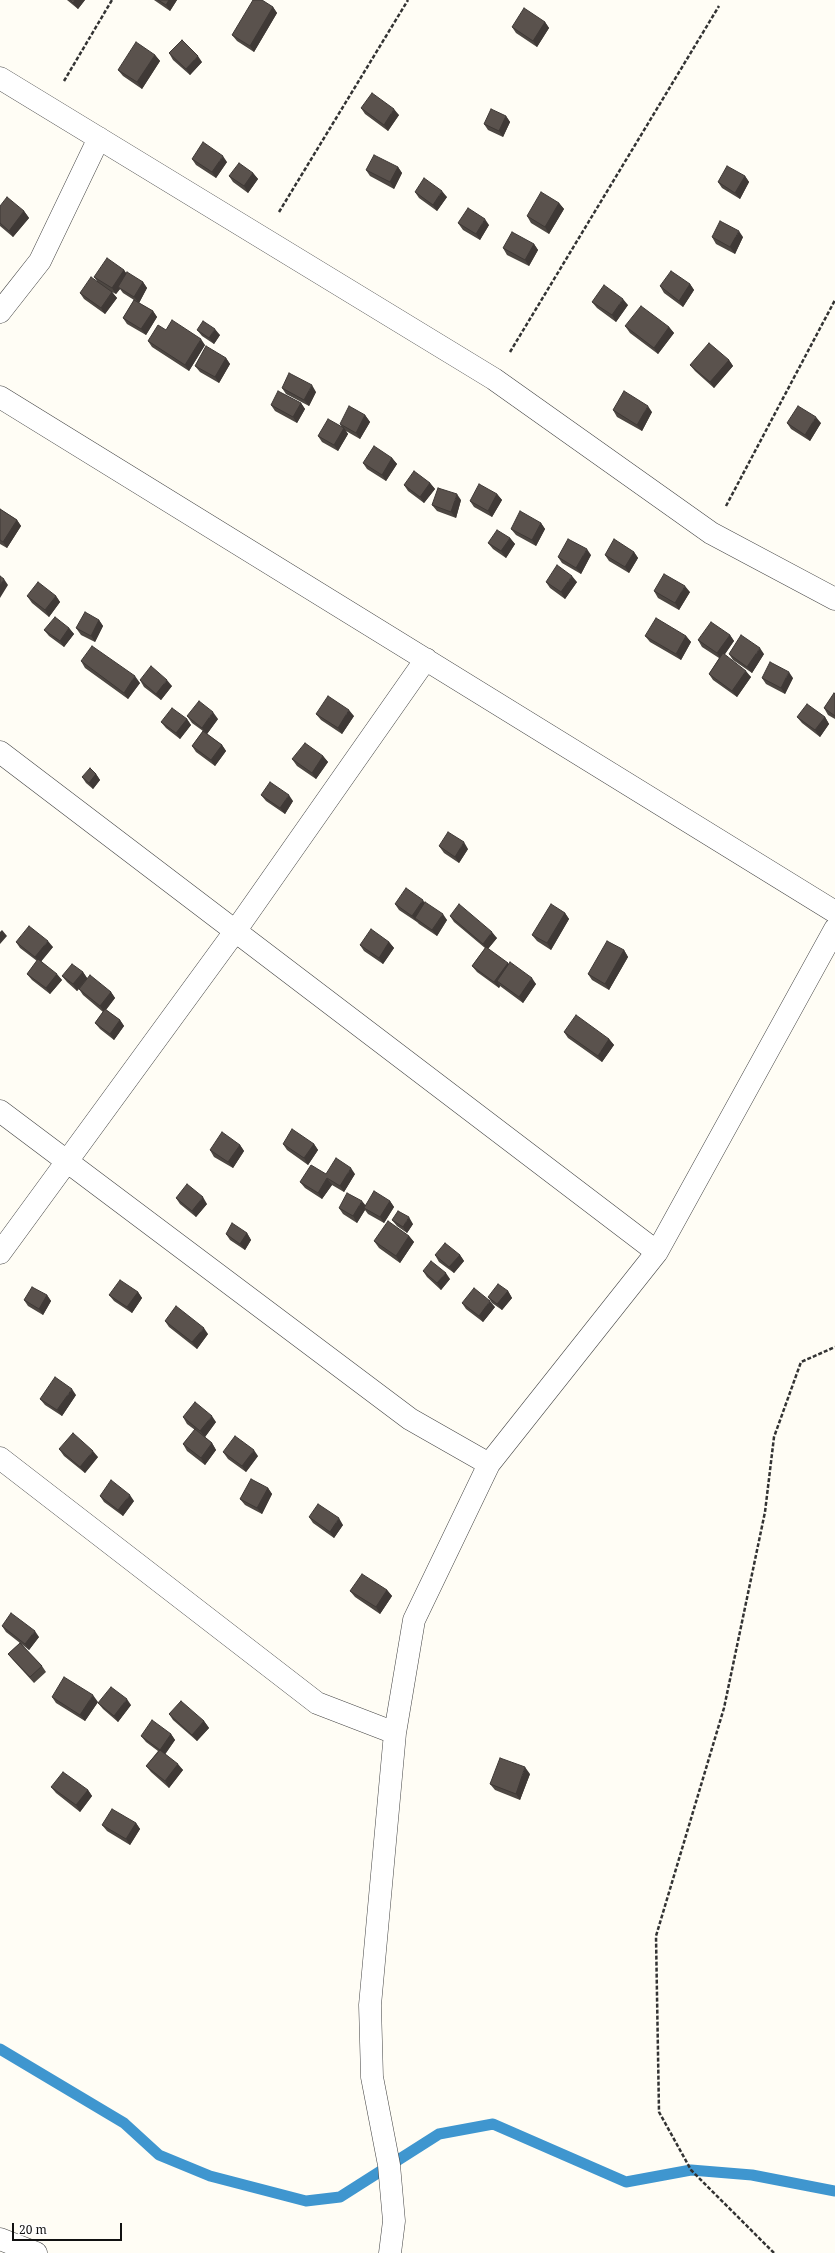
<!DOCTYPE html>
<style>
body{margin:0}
#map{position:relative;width:835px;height:2253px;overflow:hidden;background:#fffdf5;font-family:"Noto Serif",serif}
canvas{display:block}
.scale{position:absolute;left:12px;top:2223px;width:110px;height:18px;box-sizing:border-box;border:2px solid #111;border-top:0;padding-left:5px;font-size:12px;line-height:14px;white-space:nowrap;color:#111;-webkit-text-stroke:3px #fff;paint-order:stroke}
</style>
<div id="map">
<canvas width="835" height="2253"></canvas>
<div class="scale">20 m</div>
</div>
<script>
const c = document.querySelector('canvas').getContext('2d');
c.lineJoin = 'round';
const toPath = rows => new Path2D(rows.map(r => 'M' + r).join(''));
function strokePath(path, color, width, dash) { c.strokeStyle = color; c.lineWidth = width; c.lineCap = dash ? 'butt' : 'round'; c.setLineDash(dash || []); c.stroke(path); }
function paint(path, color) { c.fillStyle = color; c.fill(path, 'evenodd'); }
strokePath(toPath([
 [0,2049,124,2123,159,2155,210,2176,306,2201,340,2197,439,2134,493,2124,626,2182,691,2170,752,2175,835,2191]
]), '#3f96cf', 11);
const minor = toPath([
 [0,78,494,379,711,533,835,599],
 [0,312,40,261,99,138],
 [0,397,835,912],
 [0,752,657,1252],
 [0,1111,410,1419,489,1464],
 [0,1253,236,930,426,659],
 [0,1458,317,1703,395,1733],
 [0,2239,36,2253],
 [390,2253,394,2221,389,2165,372,2077,370,2005,395,1733,414,1620,489,1464,657,1252,835,929]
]);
strokePath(minor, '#444', 23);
strokePath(toPath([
 [64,81,112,0],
 [279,212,408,0],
 [510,352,719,6],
 [726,506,835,300],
 [774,2253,691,2170,659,2112,656,1936,724,1708,765,1512,774,1437,801,1362,835,1347]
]), '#333', 2.5, [4, 2]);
strokePath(minor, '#fff', 22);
paint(toPath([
 [67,0,85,0,78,9],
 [154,0,177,0,170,11],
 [273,7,277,13,254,52,237,41,232,35],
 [545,22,549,28,537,47,516,33,512,27],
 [169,53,202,62,190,75,173,60],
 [155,55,160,61,142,89,123,76,118,70],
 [361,108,399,115,388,131,365,114],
 [506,116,510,122,503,137,488,130,484,124],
 [192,159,227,162,216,178,196,165],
 [398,167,402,173,394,189,370,176,366,170],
 [253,173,258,179,248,193,233,182,229,176],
 [745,176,749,182,740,199,722,188,718,182],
 [415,192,447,197,437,211,419,198],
 [559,203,564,209,549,234,531,223,527,216],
 [0,206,24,211,29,218,13,237,0,226],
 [458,223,489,225,480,240,463,230],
 [712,237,743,237,735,254,716,244],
 [534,244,538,250,529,266,507,255,503,248],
 [124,270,126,273,143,282,147,288,139,303,153,311,157,317,146,335,127,324,123,318,134,300,123,293,120,289,116,294,112,292,117,298,105,314,84,299,80,293,97,281,94,277],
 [690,284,694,290,683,307,664,293,660,286],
 [592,302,628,305,616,322,597,308],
 [625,326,669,327,674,333,658,354,630,333],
 [166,330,205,345,189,371,152,347,148,341],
 [197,330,220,335,214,344,202,336],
 [226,358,230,364,219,383,200,372,195,366],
 [729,360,733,366,714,388,695,371,690,365],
 [282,388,316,392,309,406,286,394],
 [301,403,305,409,297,423,275,411,271,405],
 [613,410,652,412,642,431,617,417],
 [365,415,370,422,360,439,346,431,348,434,338,451,322,442,318,436,342,427,340,424],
 [787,423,821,423,810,441,791,429],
 [392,458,397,464,386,481,367,469,363,463],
 [430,483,435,489,424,503,408,491,404,485],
 [497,494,502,500,492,517,474,507,470,501],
 [461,500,456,518,437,511,432,505],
 [0,509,17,520,21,526,7,548,0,544],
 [541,523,545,529,536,546,516,535,511,529],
 [510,538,515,544,506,558,493,549,488,543],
 [634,552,638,558,629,573,609,561,605,555],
 [591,555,581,574,562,563,558,557],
 [546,582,577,582,565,599,550,588],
 [654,591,690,592,679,610,658,598],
 [27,596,56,596,60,602,49,617,32,603],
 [99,620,103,626,95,642,81,635,76,628],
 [69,628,74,634,64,647,49,636,44,630],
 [730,635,734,641,724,655,751,677,737,697,713,680,709,674,719,658,702,647,698,640],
 [645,636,686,636,691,642,681,660,650,642],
 [729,654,764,654,752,673,733,660],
 [81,661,140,683,128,699,85,668],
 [762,678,793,678,785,694,766,684],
 [140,680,172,686,161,700,144,687],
 [835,694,835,719,828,715,824,708],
 [316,714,354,716,342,734,321,720],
 [187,716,218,719,207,734,222,745,226,751,215,766,196,752,192,746,203,731,192,723],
 [797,717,825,717,829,724,820,737,802,723],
 [187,719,191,725,180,739,166,728,161,722],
 [323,756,328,762,316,779,297,766,292,759],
 [96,774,100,780,93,789,86,783,82,777],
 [261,795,293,801,285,814,266,801],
 [439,846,468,849,459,863,444,853],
 [425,903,447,920,437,936,419,924,417,922,399,910,395,904],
 [565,913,569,919,551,950,537,941,532,935],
 [450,916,497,938,488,949,536,984,523,1003,500,986,499,988,477,972,472,966,485,948,454,922],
 [16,942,53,947,41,961,62,980,50,994,32,980,27,974,37,961,20,948],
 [389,942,394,948,383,964,364,951,360,945],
 [624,950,628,957,609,990,592,980,588,974],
 [83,972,87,978,111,992,115,998,106,1010,120,1020,124,1026,114,1040,100,1029,95,1023,103,1012,83,995,79,989,77,991,67,982,62,976],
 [564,1032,609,1039,614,1045,602,1062,568,1038],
 [283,1144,314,1144,318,1150,308,1165,287,1150],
 [240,1145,244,1151,233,1168,214,1157,210,1150],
 [326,1174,355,1174,344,1192,332,1185,322,1199,305,1188,300,1182],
 [176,1198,207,1204,196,1217,180,1204],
 [390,1201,394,1207,384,1223,368,1214,365,1210,357,1223,343,1214,339,1208,365,1205],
 [392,1220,413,1224,407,1233,397,1226],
 [247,1233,251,1240,245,1250,230,1240,226,1234],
 [409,1236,414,1242,400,1263,379,1248,374,1241],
 [435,1255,460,1255,464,1261,454,1273,439,1262],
 [423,1271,450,1279,441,1290,427,1277],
 [508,1291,512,1298,502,1310,492,1303,488,1297],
 [138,1292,142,1298,132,1313,114,1301,109,1295],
 [47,1295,51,1301,43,1315,28,1306,24,1300],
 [462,1303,495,1307,483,1322,466,1309],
 [165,1321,208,1334,197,1349,169,1327],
 [76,1395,62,1416,45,1405,40,1399],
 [183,1417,216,1422,205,1437,212,1443,216,1450,205,1465,187,1451,183,1444,195,1430,187,1424],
 [59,1449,98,1457,85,1473,64,1456],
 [223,1452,258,1456,246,1472,228,1459],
 [268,1488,272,1494,262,1514,245,1505,240,1499],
 [100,1496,134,1501,123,1516,104,1502],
 [309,1517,343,1525,334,1538,313,1523],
 [387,1590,392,1596,380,1614,355,1597,350,1591],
 [2,1626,39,1637,29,1650,20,1643,42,1666,46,1672,34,1683,13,1660,8,1654,20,1643,6,1632],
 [52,1697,98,1702,85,1721,56,1703],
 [98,1703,131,1705,118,1722,103,1709],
 [169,1714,204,1721,209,1728,197,1741,173,1720],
 [171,1734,175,1740,165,1754,183,1770,169,1788,151,1772,146,1766,158,1751,146,1742,141,1736],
 [530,1774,520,1800,495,1790,490,1784],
 [51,1787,88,1790,92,1796,80,1812,56,1793],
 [136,1823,140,1829,130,1845,107,1831,102,1825]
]), '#4d4742');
paint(toPath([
 [75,0,85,0,78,9,73,3],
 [169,0,177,0,170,11,166,5],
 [273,7,277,13,254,52,250,46],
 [545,22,549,28,537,47,533,41],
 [155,55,160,61,142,89,137,82],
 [198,56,202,62,190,75,186,69],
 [394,109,399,115,388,131,384,125],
 [506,116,510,122,503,137,499,131],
 [223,156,227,162,216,178,212,172],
 [398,167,402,173,394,189,390,182],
 [253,173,258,179,248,193,244,186],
 [745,176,749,182,740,199,735,193],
 [442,191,447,197,437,211,433,205],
 [559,203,564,209,549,234,545,227],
 [24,211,29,218,13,237,9,231],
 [485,219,489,225,480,240,476,234],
 [739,231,743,237,735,254,730,247],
 [534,244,538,250,529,266,525,260],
 [124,270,128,276,118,287,120,289,116,294,112,288],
 [143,282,147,288,139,303,134,297],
 [690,284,694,290,683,307,679,301],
 [112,292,117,298,105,314,101,308],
 [623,299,628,305,616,322,612,315],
 [153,311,157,317,146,335,141,329],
 [669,327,674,333,658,354,654,348],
 [215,329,220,335,214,344,209,338],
 [201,339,205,345,189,371,185,365],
 [226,358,230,364,219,383,215,377],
 [729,360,733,366,714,388,710,382],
 [312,385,316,392,309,406,304,400],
 [301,403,305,409,297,423,293,417],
 [648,406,652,412,642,431,637,425],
 [365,415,370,422,360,439,356,433],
 [816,417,821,423,810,441,805,435],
 [344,428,348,434,338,451,334,445],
 [392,458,397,464,386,481,382,475],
 [430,483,435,489,424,503,420,497],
 [457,494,461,500,456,518,451,512],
 [497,494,502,500,492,517,488,511],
 [17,520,21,526,7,548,3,542],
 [541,523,545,529,536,546,532,540],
 [510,538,515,544,506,558,501,551],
 [587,549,591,555,581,574,576,568],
 [634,552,638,558,629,573,625,567],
 [572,576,577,582,565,599,561,592],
 [4,579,8,585,0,598,0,585],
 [685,586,690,592,679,610,675,603],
 [56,596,60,602,49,617,45,610],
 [99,620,103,626,95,642,91,636],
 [69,628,74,634,64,647,60,641],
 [730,635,734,641,721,660,717,653],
 [686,636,691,642,681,660,676,654],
 [760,648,764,654,752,673,747,667],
 [746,671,751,677,737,697,732,691],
 [789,672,793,678,785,694,781,688],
 [135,676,140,683,128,699,124,693],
 [167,680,172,686,161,700,156,694],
 [349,710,354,716,342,734,338,728],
 [213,712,218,719,207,734,202,728],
 [825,717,829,724,820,737,815,730],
 [187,719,191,725,180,739,176,733],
 [222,745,226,751,215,766,211,760],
 [323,756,328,762,316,779,312,773],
 [96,774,100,780,93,789,89,783],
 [289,795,293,801,285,814,280,808],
 [464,842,468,849,459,863,455,857],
 [423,900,427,907,415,918,417,922,412,916],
 [565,913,569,919,551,950,547,943],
 [443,914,447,920,437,936,432,930],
 [2,930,7,936,0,944,0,932],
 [492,932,497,938,487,950,483,944],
 [48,941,53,947,40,963,35,957],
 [389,942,394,948,383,964,379,958],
 [624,950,628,957,609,990,605,984],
 [508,963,512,969,497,981,500,986,499,988,494,982],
 [83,972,87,978,77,991,73,984],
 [57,974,62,980,50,994,46,988],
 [532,978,536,984,523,1003,519,997],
 [111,992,115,998,104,1012,100,1006],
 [120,1020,124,1026,114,1040,110,1034],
 [609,1039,614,1045,602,1062,598,1056],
 [314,1144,318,1150,308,1165,304,1158],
 [240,1145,244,1151,233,1168,228,1162],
 [351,1168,355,1174,344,1192,340,1186],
 [327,1178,332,1185,322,1199,318,1193],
 [203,1197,207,1204,196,1217,192,1211],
 [362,1201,367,1207,364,1208,365,1210,357,1223,353,1216],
 [390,1201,394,1207,384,1223,380,1217],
 [409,1217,413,1224,407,1233,403,1227],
 [247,1233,251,1240,245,1250,240,1244],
 [409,1236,414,1242,400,1263,396,1256],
 [460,1255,464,1261,454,1273,449,1267],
 [446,1273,450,1279,441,1290,437,1283],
 [508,1291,512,1298,502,1310,497,1304],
 [138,1292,142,1298,132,1313,127,1307],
 [47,1295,51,1301,43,1315,39,1309],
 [490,1301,495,1307,483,1322,479,1316],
 [204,1328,208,1334,197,1349,192,1342],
 [72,1389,76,1395,62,1416,57,1410],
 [212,1416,216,1422,205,1437,200,1431],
 [212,1443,216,1450,205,1465,201,1458],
 [254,1450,258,1456,246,1472,242,1466],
 [93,1451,98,1457,85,1473,80,1467],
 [268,1488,272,1494,262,1514,257,1508],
 [130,1495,134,1501,123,1516,118,1510],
 [339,1518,343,1525,334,1538,330,1532],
 [387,1590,392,1596,380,1614,376,1607],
 [35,1631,39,1637,29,1650,25,1644],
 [93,1695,98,1702,85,1721,80,1715],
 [127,1699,131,1705,118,1722,114,1716],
 [204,1721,209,1728,197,1741,192,1735],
 [171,1734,175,1740,164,1756,160,1750],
 [178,1764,183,1770,169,1788,165,1781],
 [525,1767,530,1774,520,1800,516,1794],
 [88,1790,92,1796,80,1812,76,1805],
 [136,1823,140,1829,130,1845,126,1839]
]), '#3f3936');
const building = toPath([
 [70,0,75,0,73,3,70,0],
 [158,0,169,0,166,5,158,0],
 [253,0,262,0,273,7,250,46,232,35,253,0],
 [524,8,545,22,533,41,512,27,524,8],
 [182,40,198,56,186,69,169,53,182,40],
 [136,42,155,55,137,82,118,70,136,42],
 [372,93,394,109,384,125,361,108,372,93],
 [491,109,506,116,499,131,484,124,491,109],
 [203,142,223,156,212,172,192,159,203,142],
 [374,155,398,167,390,182,366,170,374,155],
 [239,163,253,173,244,186,229,176,239,163],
 [727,166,745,176,735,193,718,182,727,166],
 [424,178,442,191,433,205,415,192,424,178],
 [541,192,559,203,545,227,527,216,541,192],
 [7,197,24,211,9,231,0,223,0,206,7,197],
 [468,208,485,219,476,234,458,223,468,208],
 [720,221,739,231,730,247,712,237,720,221],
 [512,232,534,244,525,260,503,248,512,232],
 [107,258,124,270,112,288,94,277,107,258],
 [671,271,690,284,679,301,660,286,671,271],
 [127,272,143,282,134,297,118,287,127,272],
 [91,277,112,292,101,308,80,293,91,277],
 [604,285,623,299,612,315,592,302,604,285],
 [134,300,153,311,141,329,123,318,134,300],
 [641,306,669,327,654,348,625,326,641,306],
 [172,320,201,339,185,365,148,341,158,325,166,330,172,320],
 [203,321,215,329,209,338,197,330,203,321],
 [709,343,729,360,710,382,690,365,709,343],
 [206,346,226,358,215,377,195,366,206,346],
 [289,373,312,385,304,400,282,388,289,373],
 [278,391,301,403,293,417,271,405,278,391],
 [624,391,648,406,637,425,613,410,624,391],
 [349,406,365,415,356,433,340,424,349,406],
 [798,406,816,417,805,435,787,423,798,406],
 [328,419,344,428,334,445,318,436,328,419],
 [374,446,392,458,382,475,363,463,374,446],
 [414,471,430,483,420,497,404,485,414,471],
 [479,484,497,494,488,511,470,501,479,484],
 [438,488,457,494,451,512,432,505,438,488],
 [0,509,17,520,3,542,0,540,0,509],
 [520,511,541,523,532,540,511,529,520,511],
 [497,530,510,538,501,551,488,543,497,530],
 [568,539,587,549,576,568,558,557,568,539],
 [614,539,634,552,625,567,605,555,614,539],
 [557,565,572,576,561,592,546,582,557,565],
 [664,574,685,586,675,603,654,591,664,574],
 [0,576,4,579,0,585,0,576],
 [38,582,56,596,45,610,27,596,38,582],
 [85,612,99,620,91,636,76,628,85,612],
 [55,617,69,628,60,641,44,630,55,617],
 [656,618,686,636,676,654,645,636,656,618],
 [711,622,730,635,717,653,698,640,711,622],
 [741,635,760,648,747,667,729,654,741,635],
 [92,646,135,676,124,693,81,661,92,646],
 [723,653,746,671,732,691,709,674,723,653],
 [770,662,789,672,781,688,762,678,770,662],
 [151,666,167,680,156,694,140,680,151,666],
 [834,693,835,694,835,716,824,708,834,693],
 [328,696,349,710,338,728,316,714,328,696],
 [199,701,213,712,202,728,187,716,199,701],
 [807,704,825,717,815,730,797,717,807,704],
 [172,708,187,719,176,733,161,722,172,708],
 [203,731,222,745,211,760,192,746,203,731],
 [305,743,323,756,312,773,292,759,305,743],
 [90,768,96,774,89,783,82,777,90,768],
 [270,782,289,795,280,808,261,795,270,782],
 [448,832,464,842,455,857,439,846,448,832],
 [406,888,423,900,412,916,395,904,406,888],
 [425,902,443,914,432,930,415,918,425,902],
 [459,904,492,932,483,944,450,916,459,904],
 [551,904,565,913,547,943,532,935,551,904],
 [29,926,48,941,35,957,16,942,29,926],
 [371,929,389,942,379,958,360,945,371,929],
 [607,941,624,950,605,984,588,974,607,941],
 [486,947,508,963,494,982,472,966,486,947],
 [38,959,57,974,46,988,27,974,38,959],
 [510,962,532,978,519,997,497,981,510,962],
 [72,964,83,972,73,984,62,976,72,964],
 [90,975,111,992,100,1006,79,989,90,975],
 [105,1009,120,1020,110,1034,95,1023,105,1009],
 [576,1015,609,1039,598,1056,564,1032,576,1015],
 [292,1129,314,1144,304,1158,283,1144,292,1129],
 [222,1132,240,1145,228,1162,210,1150,222,1132],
 [336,1158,351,1168,340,1186,327,1178,318,1193,300,1182,311,1165,326,1174,336,1158],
 [187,1184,203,1197,192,1211,176,1198,187,1184],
 [374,1191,390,1201,380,1217,364,1208,374,1191],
 [347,1193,362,1201,353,1216,339,1208,347,1193],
 [398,1211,409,1217,403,1227,392,1220,398,1211],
 [388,1221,409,1236,396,1256,374,1241,388,1221],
 [232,1223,247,1233,240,1244,226,1234,232,1223],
 [445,1243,460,1255,449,1267,435,1255,445,1243],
 [431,1261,446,1273,437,1283,423,1271,431,1261],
 [120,1280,138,1292,127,1307,109,1295,120,1280],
 [498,1284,508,1291,497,1304,488,1297,498,1284],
 [32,1287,47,1295,39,1309,24,1300,32,1287],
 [474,1288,490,1301,479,1316,462,1303,474,1288],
 [176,1306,204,1328,192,1342,165,1321,176,1306],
 [55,1377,72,1389,57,1410,40,1399,55,1377],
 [195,1402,212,1416,200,1431,183,1417,195,1402],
 [195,1429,212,1443,201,1458,183,1444,195,1429],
 [73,1433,93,1451,80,1467,59,1449,73,1433],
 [235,1436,254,1450,242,1466,223,1452,235,1436],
 [251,1479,268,1488,257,1508,240,1499,251,1479],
 [111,1480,130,1495,118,1510,100,1496,111,1480],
 [318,1504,339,1518,330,1532,309,1517,318,1504],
 [362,1574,387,1590,376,1607,350,1591,362,1574],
 [11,1613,35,1631,25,1644,2,1626,11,1613],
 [20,1643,42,1666,30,1677,8,1654,20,1643],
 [64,1677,93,1695,80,1715,52,1697,64,1677],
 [111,1687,127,1699,114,1716,98,1703,111,1687],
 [181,1701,204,1721,192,1735,169,1714,181,1701],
 [152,1720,171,1734,160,1750,178,1764,165,1781,146,1766,160,1750,141,1736,152,1720],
 [500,1758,525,1767,516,1794,490,1784,500,1758],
 [63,1772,88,1790,76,1805,51,1787,63,1772],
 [112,1809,136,1823,126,1839,102,1825,112,1809]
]);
paint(building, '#5a524d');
strokePath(building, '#3f3936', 1);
</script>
